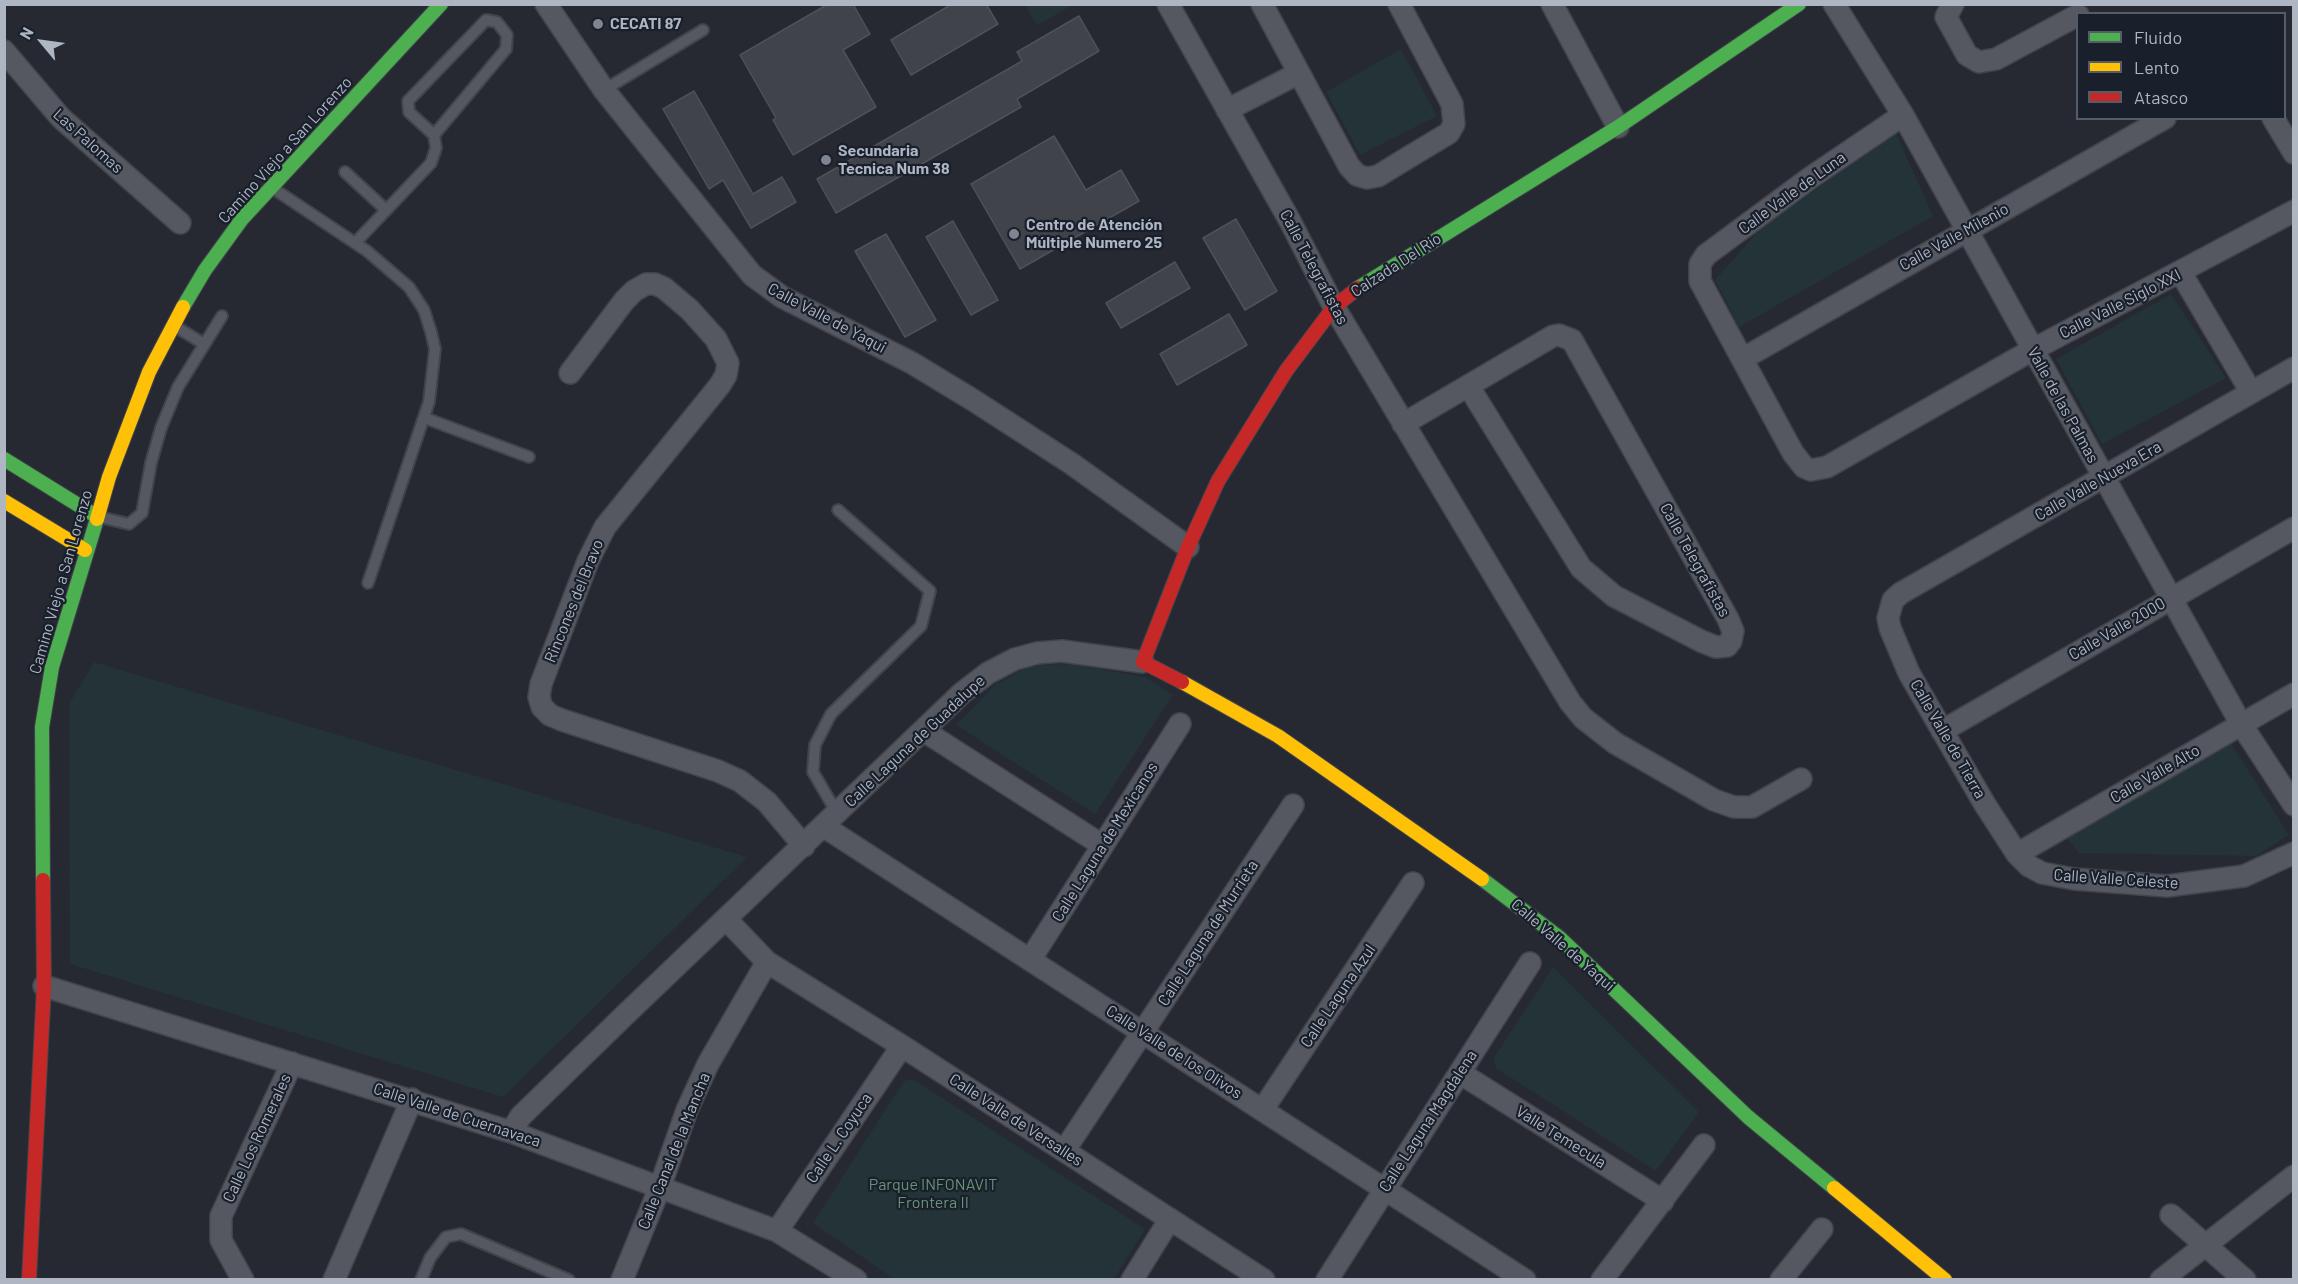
<!DOCTYPE html>
<meta charset="utf-8">
<style>
body{margin:0}
#map{position:relative;width:2298px;height:1284px;overflow:hidden;background:#262931;font-family:Barlow,sans-serif}
canvas{display:block}
.frame{position:absolute;inset:0;border:6px solid #aeb5c3;pointer-events:none}
.legend{position:absolute;left:2076px;top:12px;width:210px;height:108px;box-sizing:border-box;background:#19202b;border:2px solid #555c68;margin:0;padding:8px 10px;list-style:none;font-size:18px;color:#aeb5c3}
.legend li{display:flex;align-items:center;gap:12px;height:30px}
.legend b{width:30px;border:2px solid #555c68}
.north{position:absolute;left:12px;top:12px;width:60px;height:60px;-webkit-text-stroke:4px #19202b;paint-order:stroke;rotate:299deg;font-size:16px;font-weight:700;line-height:24px;text-align:center;color:#aeb5c3}
.north::after{content:'';display:block;margin:auto;width:21px;height:27px;background:#aeb5c3;clip-path:polygon(50% 0,100% 100%,50% 72%,0 100%)}
</style>
<div id="map">
<canvas width="2298" height="1284"></canvas>
<div class="frame"></div>
<ul class="legend">
<li><b style="height:8px;background:#4caf50"></b>Fluido</li>
<li><b style="height:8px;background:#ffc107"></b>Lento</li>
<li><b style="height:8px;background:#c62828"></b>Atasco</li>
</ul>
<div class="north">N</div>
</div>
<script>
const c = document.querySelector('canvas').getContext('2d');
c.lineJoin = 'round';
function paint(path, color) { c.fillStyle = color; c.fill(path, 'evenodd'); }
const toPath = rows => new Path2D(rows.map(r => 'M' + r).join(''));
function strokePath(path, color, width, dash) { c.strokeStyle = color; c.lineWidth = width; c.lineCap = dash ? 'butt' : 'round'; c.setLineDash(dash || []); c.stroke(path); }
function write(font, color, halo, rows, align = 'center') {
  c.font = font + ' Barlow,sans-serif'; c.lineWidth = 4.5; c.setLineDash([]); c.textBaseline = 'middle'; c.strokeStyle = halo; c.fillStyle = color; for (const [text, x, y, turn = 0] of rows) {
    c.save(); c.translate(x, y); c.rotate((+turn || 0) * Math.PI / 180); c.textAlign = isNaN(turn) ? turn : align; if (halo) c.strokeText(text, 0, 0); c.fillText(text, 0, 0); c.restore();
  }
}
paint(toPath([
 [1025,5,1073,5,1037,25],
 [1401,49,1437,116,1360,155,1326,92],
 [1896,133,1933,216,1739,327,1715,280,1760,229],
 [2171,294,2226,378,2102,444,2056,359],
 [94,662,747,857,503,1097,70,964,69,704],
 [1069,664,1145,677,1173,695,1095,814,956,725,994,686,1030,665],
 [2229,740,2289,835,2256,856,2079,853,2067,838],
 [1553,967,1699,1112,1656,1171,1496,1068,1493,1059],
 [913,1079,1145,1229,1114,1279,894,1279,813,1223,904,1081]
]), '#233337');
const building = toPath([
 [828,4,853,4,870,34,843,50,876,107,793,155,773,120,776,118,740,55,828,4],
 [952,4,986,4,998,24,911,75,891,40,952,4],
 [1079,16,1099,51,1017,99,1021,107,836,213,817,179,1022,61,1017,52,1079,16],
 [694,91,753,194,782,177,796,202,751,228,723,180,709,189,663,109,694,91],
 [1054,136,1086,190,1121,170,1139,201,1020,269,971,184,1054,136],
 [1236,219,1277,291,1245,310,1203,238,1236,219],
 [953,221,998,300,971,315,926,237,953,221],
 [886,234,936,320,905,337,855,251,886,234],
 [1175,262,1190,288,1121,328,1106,303,1175,262],
 [1229,314,1247,345,1177,385,1160,354,1229,314]
]);
paint(building, '#40434a');
strokePath(building, '#4d5159', 1.5);
const lane = toPath([
 [604,90,703,30],
 [345,172,386,210],
 [271,187,367,251,409,287,424,310,431,332,435,349,429,402,368,583],
 [355,243,431,163,436,148,434,135,409,112,408,101,486,20,497,22,507,35,506,49,434,135],
 [173,325,204,344],
 [425,418,529,457],
 [99,517,129,524,142,513,151,463,161,428,178,387,222,316],
 [837,813,813,772,815,745,831,714,921,626,930,591,838,510],
 [421,1280,430,1258,446,1237,461,1234,569,1280]
]);
const street = toPath([
 [546,4,604,90,752,275,782,297,912,363,973,400,1072,464,1188,547],
 [1168,4,1290,221,1334,307,1570,702,1583,718,1615,743,1714,800,1734,807,1752,807,1801,779],
 [1262,4,1349,166,1357,175,1367,178,1378,176,1409,157,1449,133,1454,124,1452,104,1399,4],
 [1552,4,1618,127],
 [1834,4,1903,115,2241,724,2294,805],
 [1953,4,1946,17,1967,55,1979,62,1996,59,2078,15],
 [4,51,61,118,180,223],
 [1227,110,1299,73],
 [1903,115,1810,178,1706,255,1700,264,1700,281,1793,453,1804,467,1811,470,1827,467,2032,350,2294,211],
 [2273,118,2294,153],
 [2181,273,2251,392],
 [1744,358,2165,118],
 [2294,368,1901,593,1893,600,1888,618,1890,628,1909,673,1984,803,2017,854,2029,866,2042,873,2074,879,2167,886,2244,876,2294,853],
 [570,373,624,301,634,291,646,284,655,284,664,288,690,310,716,339,728,363,726,375,720,385,605,527,588,561,541,684,539,697,542,707,550,715,562,720,718,771,740,781,767,802,804,846],
 [1403,424,1553,336,1559,335,1572,340,1728,619,1733,631,1731,641,1727,646,1716,647,1701,641,1614,596,1581,568,1469,387],
 [924,731,1102,845],
 [1942,731,2294,528],
 [823,826,1525,1280],
 [2017,854,2294,694],
 [726,919,767,962,902,1046,1264,1280],
 [1030,960,1180,724],
 [44,986,511,1132,777,1231,856,1280],
 [1460,1073,1663,1201],
 [1263,1109,1413,883],
 [511,1132,521,1116,626,1014,962,693,988,673,1015,659,1037,653,1062,651,1143,662],
 [1064,1151,1293,805],
 [2171,1215,2245,1280],
 [777,1231,902,1046],
 [243,1280,221,1240,221,1216,292,1063],
 [334,1280,412,1099],
 [622,1280,660,1187,687,1110,708,1064,767,962],
 [1132,1280,1170,1219],
 [1327,1280,1530,963],
 [1602,1280,1704,1145],
 [1781,1280,1822,1229],
 [2161,1280,2294,1176]
]);
const fast = toPath([
 [1358,288,1618,127,1799,4],
 [183,307,205,270,242,219,441,4],
 [4,459,96,516],
 [1482,879,1560,938,1748,1117,1834,1188],
 [43,880,42,727,52,667,97,519]
]);
const slow = toPath([
 [4,501,85,550],
 [97,519,109,477,149,372,183,307],
 [1182,682,1278,736,1482,879],
 [1834,1188,1945,1280]
]);
const jam = toPath([
 [1182,682,1143,662,1188,547,1218,481,1286,371,1334,307,1358,288],
 [29,1280,44,986,43,880]
]);
strokePath(lane, '#41444a', 14);
strokePath(street, '#41444a', 24);
strokePath(fast, '#41444a', 16);
strokePath(slow, '#41444a', 16);
strokePath(jam, '#41444a', 16);
strokePath(lane, '#555860', 10);
strokePath(street, '#555860', 21);
strokePath(fast, '#4caf50', 14);
strokePath(slow, '#ffc107', 14);
strokePath(jam, '#c62828', 14);
for (const [x, y, r, color] of [
 [598,24,6,"#7e8490"],
 [826,160,6,"#7e8490"],
 [1014,234,6,"#7e8490"]
]) { const dot = new Path2D(); dot.arc(x, y, r, 0, 2 * Math.PI); c.fillStyle = color; c.fill(dot); strokePath(dot, '#19202b', 2); }
write('bold 16px', '#aeb5c3', '#19202b', [
 ["CECATI 87",610,24],
 ["Secundaria",838,151],
 ["Tecnica Num 38",838,169],
 ["Centro de Atención",1026,225],
 ["Múltiple Numero 25",1026,243]
], 'left');
write('16px', '#aeb5c3', '#19202b', [
 ["Las Palomas",88,141,42],
 ["Camino Viejo a San Lorenzo",285,150,-48],
 ["Calle Valle de Luna",1792,193,-36],
 ["Calle Valle Milenio",1954,237,-29],
 ["Calzada Del Río",1396,265,-33],
 ["Calle Telegrafistas",1314,267,62],
 ["Calle Valle Siglo XXI",2120,304,-27],
 ["Calle Valle de Yaqui",827,318,28],
 ["Valle de las Palmas",2063,405,61],
 ["Calle Valle Nueva Era",2098,481,-30],
 ["Calle Telegrafistas",1695,560,61],
 ["Camino Viejo a San Lorenzo",61,582,-74],
 ["Rincones del Bravo",574,601,-68],
 ["Calle Valle 2000",2117,629,-30],
 ["Calle Valle de Tierra",1948,739,60],
 ["Calle Laguna de Guadalupe",915,741,-43],
 ["Calle Valle Alto",2155,774,-30],
 ["Calle Laguna de Mexicanos",1105,842,-58],
 ["Calle Valle Celeste",2116,879,4],
 ["Calle Laguna de Murrieta",1208,933,-57],
 ["Calle Valle de Yaqui",1563,945,41],
 ["Calle Laguna Azul",1338,996,-56],
 ["Calle Valle de los Olivos",1174,1052,33],
 ["Calle Valle de Cuernavaca",457,1115,18],
 ["Calle Valle de Versalles",1016,1120,33],
 ["Calle Laguna Magdalena",1428,1121,-57],
 ["Valle Temecula",1561,1137,32],
 ["Calle Los Romerales",257,1138,-65],
 ["Calle L. Coyuca",839,1138,-56],
 ["Calle Canal de la Mancha",674,1151,-68]
]);
write('16px', '#679374', '#19202b', [
 ["Parque INFONAVIT",933,1185],
 ["Frontera II",933,1203]
]);
</script>
